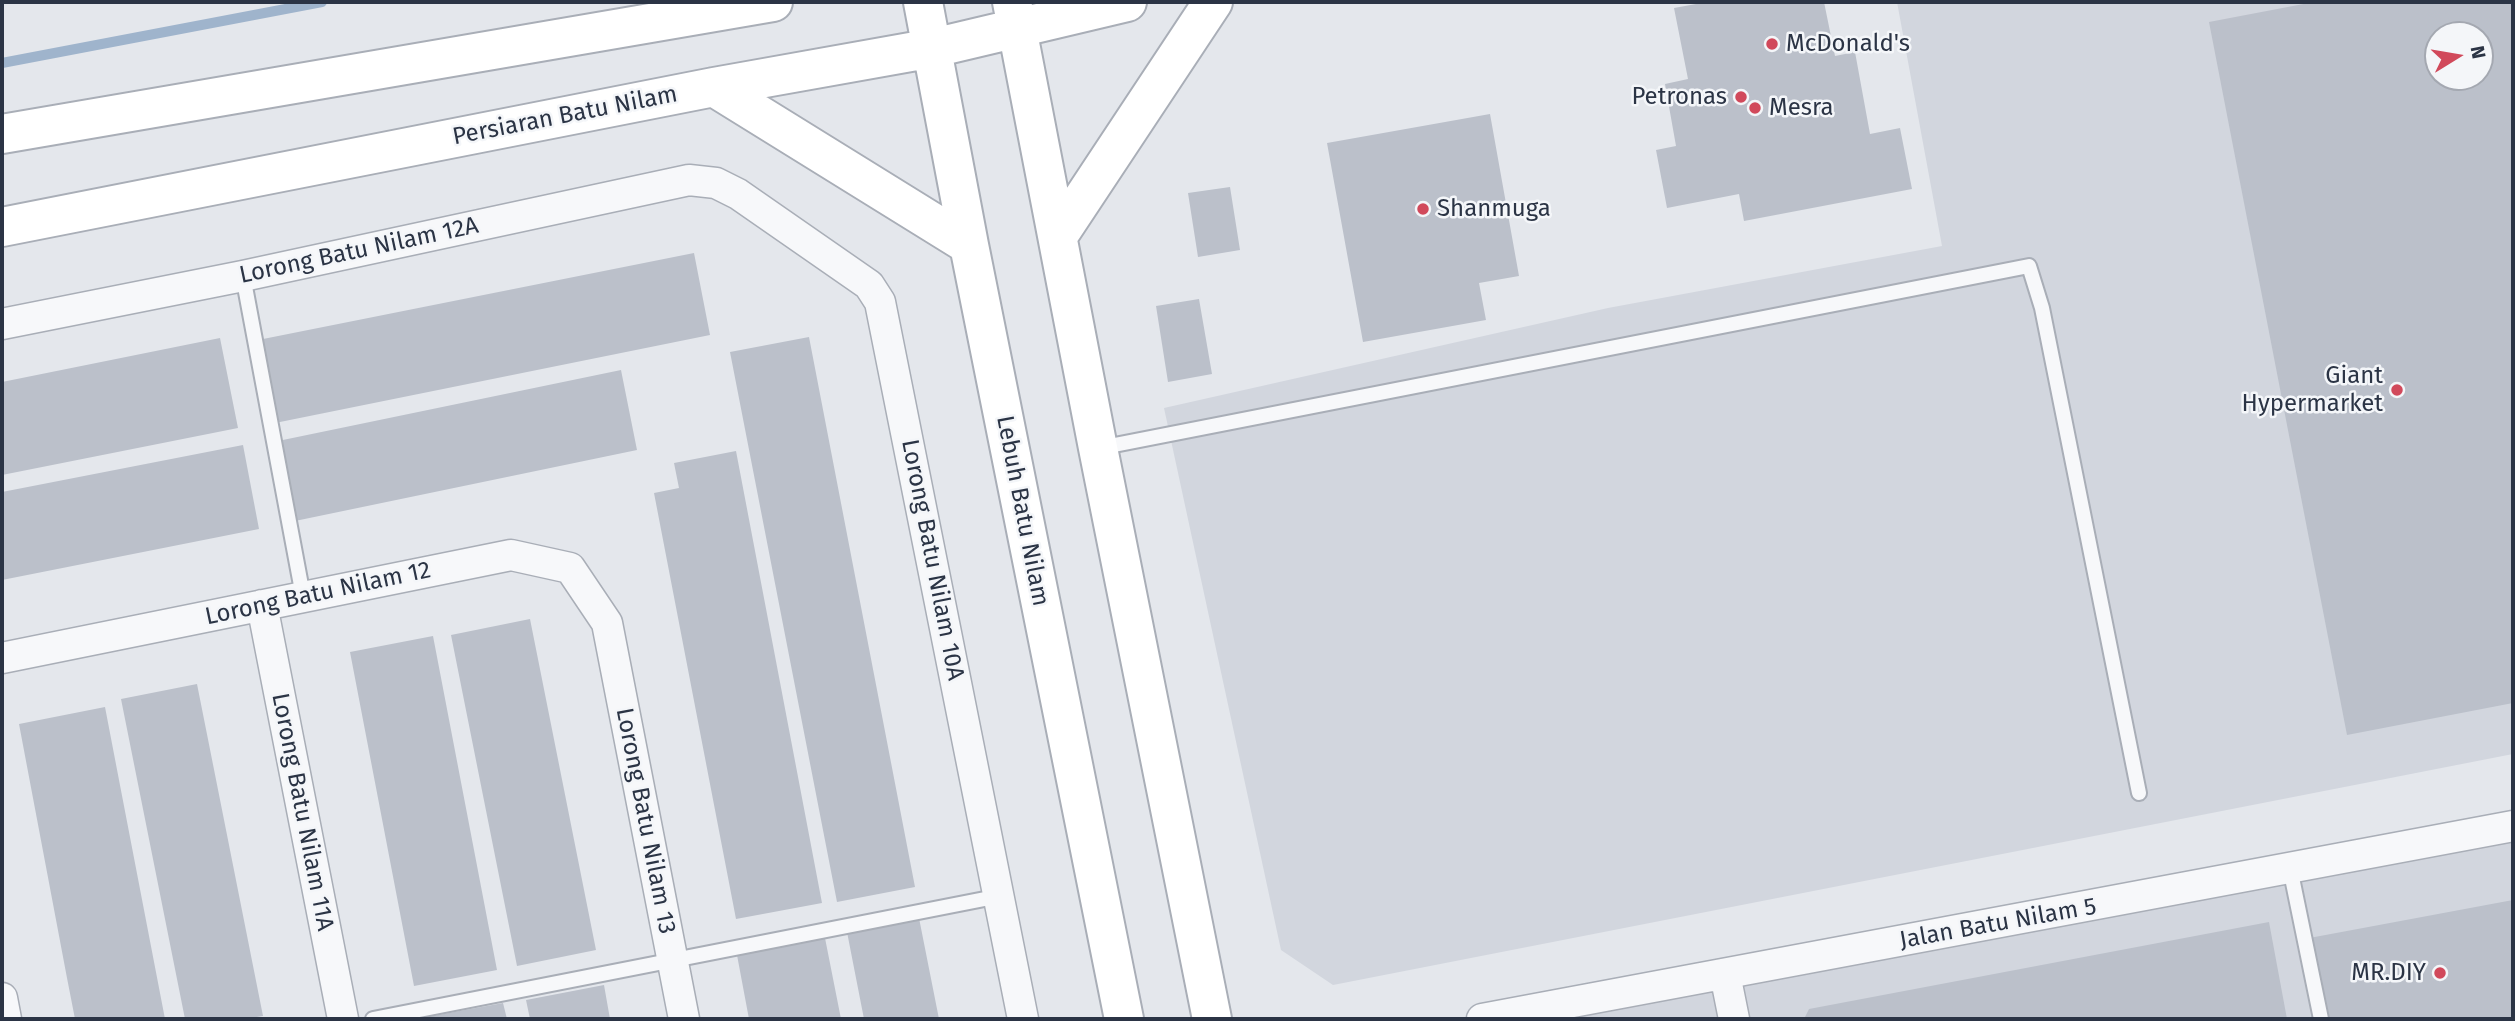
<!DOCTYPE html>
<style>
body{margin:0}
#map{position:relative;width:2515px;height:1021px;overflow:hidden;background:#e4e7ec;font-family:"Fira Sans",sans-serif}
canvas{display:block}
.frame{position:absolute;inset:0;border:4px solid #2b3445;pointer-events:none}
.north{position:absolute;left:2424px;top:21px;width:70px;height:70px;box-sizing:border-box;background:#f4f6f9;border:2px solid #a4a8b1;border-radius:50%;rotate:79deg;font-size:19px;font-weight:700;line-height:28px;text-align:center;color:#2b3445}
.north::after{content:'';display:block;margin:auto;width:24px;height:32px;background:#d1495b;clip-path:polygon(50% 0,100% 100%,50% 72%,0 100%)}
</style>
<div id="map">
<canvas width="2515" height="1021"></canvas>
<div class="frame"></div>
<div class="north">N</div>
</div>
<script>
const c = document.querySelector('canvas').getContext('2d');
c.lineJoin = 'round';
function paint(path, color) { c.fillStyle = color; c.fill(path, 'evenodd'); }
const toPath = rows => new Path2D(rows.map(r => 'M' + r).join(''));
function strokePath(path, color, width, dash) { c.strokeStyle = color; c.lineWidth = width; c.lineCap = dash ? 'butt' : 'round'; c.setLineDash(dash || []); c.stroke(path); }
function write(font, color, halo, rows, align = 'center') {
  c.font = font + ' "Fira Sans",sans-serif'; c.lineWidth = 5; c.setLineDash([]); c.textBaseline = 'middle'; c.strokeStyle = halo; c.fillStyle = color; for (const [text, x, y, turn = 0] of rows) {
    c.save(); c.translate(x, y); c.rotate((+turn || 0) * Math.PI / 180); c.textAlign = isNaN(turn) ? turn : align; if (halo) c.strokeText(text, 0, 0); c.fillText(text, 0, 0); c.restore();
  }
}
paint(toPath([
 [1897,2,2513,2,2513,754,1333,985,1281,950,1164,408,1608,308,1942,246],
 [2438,35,2480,35,2480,77,2438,77],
 [2513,815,2513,1019,1491,1019]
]), '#d2d6de');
strokePath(toPath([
 [2,63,322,2]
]), '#9fb4cc', 10);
paint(toPath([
 [1707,2,1824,2,1835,56,1855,52,1870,134,1900,128,1912,189,1744,221,1739,194,1667,208,1656,150,1676,146,1665,84,1688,79,1674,8],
 [2314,2,2513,2,2513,703,2347,735,2209,22],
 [2438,35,2480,35,2480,77,2438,77],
 [1490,114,1519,276,1479,283,1486,320,1363,342,1327,143],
 [1230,187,1240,250,1198,257,1188,193],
 [694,253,710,335,275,423,258,340],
 [1199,299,1212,374,1168,382,1156,306],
 [809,337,915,887,837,902,730,352],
 [220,338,238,428,2,475,2,382],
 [621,370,637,450,295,521,278,441],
 [243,445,259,529,2,580,2,492],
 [736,451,822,903,736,919,654,493,679,488,674,463],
 [530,619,596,950,517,966,451,635],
 [433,636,497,970,414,986,350,652],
 [197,684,263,1016,244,1019,185,1019,121,699],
 [105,707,119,780,165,1019,75,1019,67,978,19,724],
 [2513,900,2513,1019,2319,1019,2304,939],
 [919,918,939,1019,864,1019,847,932],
 [2269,922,2287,1019,1804,1019,1809,1009],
 [825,938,841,1019,749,1019,737,955],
 [604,985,610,1019,530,1019,526,1000],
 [503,1003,507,1019,422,1019,422,1018]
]), '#bbc0ca');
const service = toPath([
 [243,276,303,596],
 [1099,448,2029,266,2042,308,2139,793],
 [2290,868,2321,1019],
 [373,1019,1000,896]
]);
const minor = toPath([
 [2,324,243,276,689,180,716,183,738,194,869,285,880,302,1023,1019],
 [262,605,343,1019],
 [2,658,511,555,570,568,607,623,684,1019],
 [1725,974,1734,1019],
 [2,998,6,1019],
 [1482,1019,2513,826]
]);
const secondary = toPath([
 [923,2,969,245,1124,1019],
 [1012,2,1098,448,1212,1019],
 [714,87,969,245],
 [2,134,773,2],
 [2,227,714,87,933,48,1127,2],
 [1058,236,1213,2]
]);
strokePath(service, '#a9aeb7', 18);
strokePath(minor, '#a9aeb7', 33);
strokePath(secondary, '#a9aeb7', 42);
strokePath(service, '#f7f8fa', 14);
strokePath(minor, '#f7f8fa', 30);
strokePath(secondary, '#fff', 38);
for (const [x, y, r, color] of [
 [1772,44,7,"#d1495b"],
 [1741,97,7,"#d1495b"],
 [1755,108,7,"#d1495b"],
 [1423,209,7,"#d1495b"],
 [2397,390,7,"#d1495b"],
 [2440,973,7,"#d1495b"]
]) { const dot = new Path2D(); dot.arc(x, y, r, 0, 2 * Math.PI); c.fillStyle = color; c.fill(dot); strokePath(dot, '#f4f6f9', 2.5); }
write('24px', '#2b3445', '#f4f6f9', [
 ["McDonald's",1786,44],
 ["Petronas",1727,97,"right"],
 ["Mesra",1769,108],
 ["Shanmuga",1437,209],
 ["Giant",2383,376,"right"],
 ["Hypermarket",2383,404,"right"],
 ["MR.DIY",2426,973,"right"]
], 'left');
write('24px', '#2b3445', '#f4f6f9', [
 ["Persiaran Batu Nilam",565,116,-11],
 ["Lorong Batu Nilam 12A",359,251,-12],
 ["Lebuh Batu Nilam",1022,511,79],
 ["Lorong Batu Nilam 10A",932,560,79],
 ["Lorong Batu Nilam 12",318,594,-12],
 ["Lorong Batu Nilam 11A",302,812,79],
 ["Lorong Batu Nilam 13",645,821,79],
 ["Jalan Batu Nilam 5",1998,924,-10]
]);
</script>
